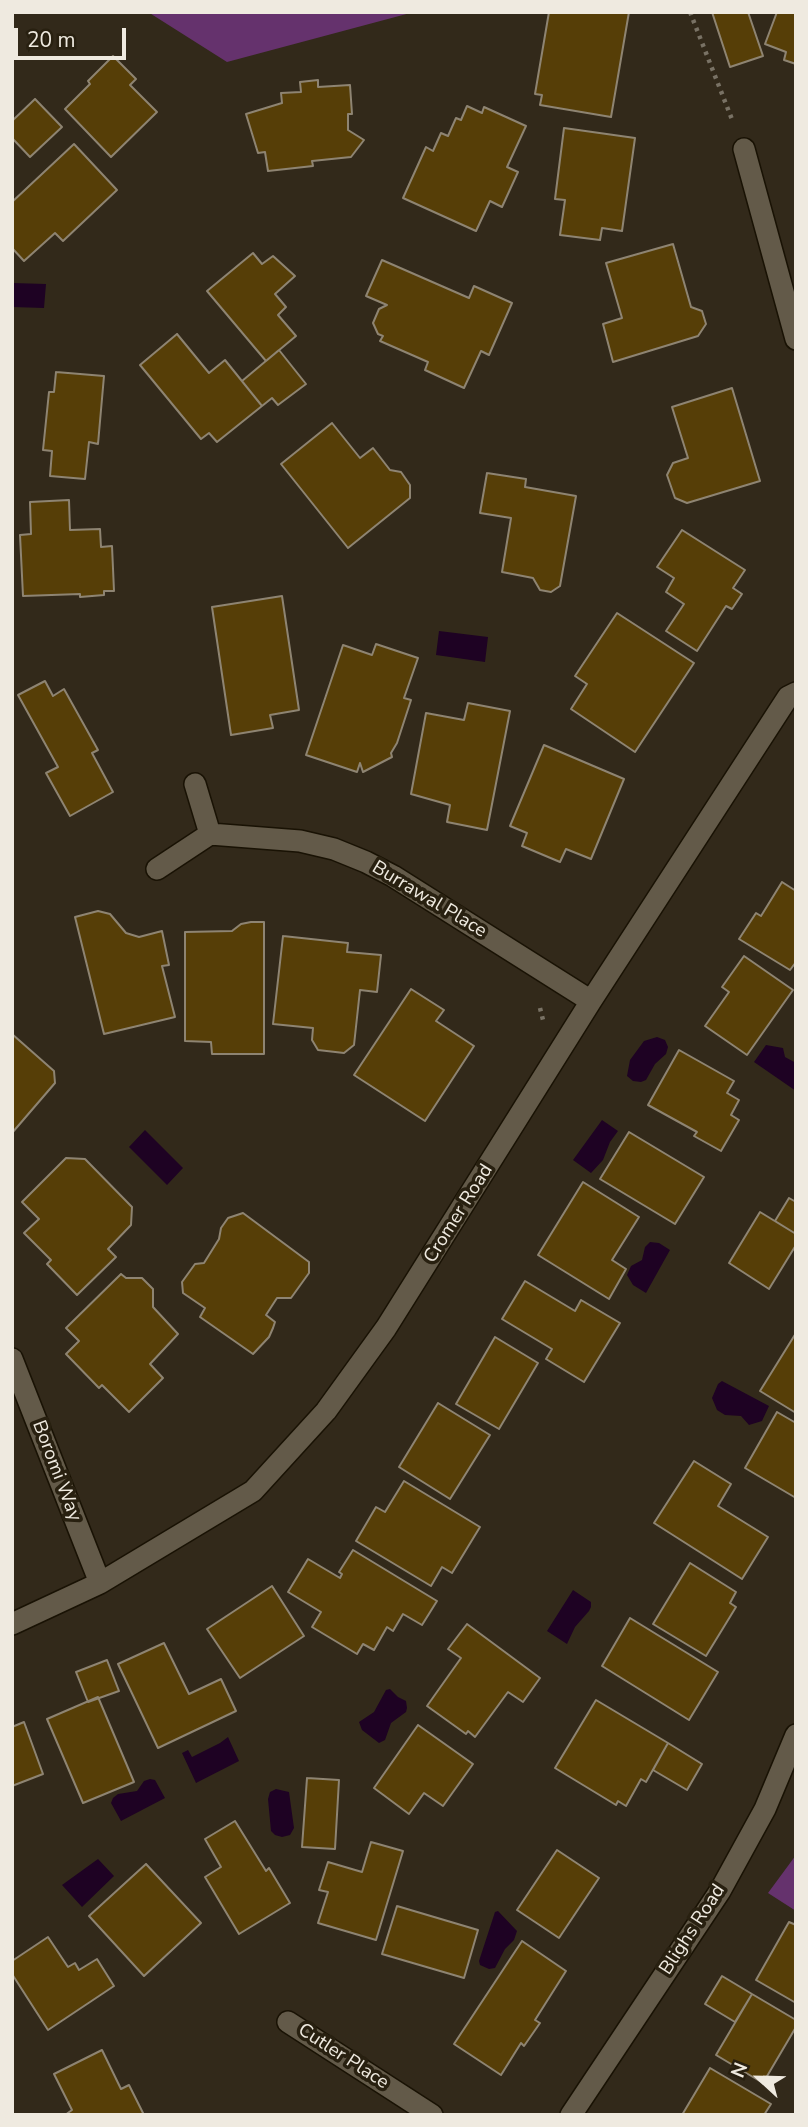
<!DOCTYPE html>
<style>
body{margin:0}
#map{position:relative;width:808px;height:2127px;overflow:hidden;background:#32291a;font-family:"Nunito Sans",sans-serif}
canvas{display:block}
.frame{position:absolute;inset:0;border:14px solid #efeae0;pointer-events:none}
.north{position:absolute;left:724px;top:2043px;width:70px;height:70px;-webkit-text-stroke:5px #282010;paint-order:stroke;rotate:292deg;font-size:19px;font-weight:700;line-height:28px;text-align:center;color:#efeae0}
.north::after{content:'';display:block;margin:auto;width:24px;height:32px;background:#efeae0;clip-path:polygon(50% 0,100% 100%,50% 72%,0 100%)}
.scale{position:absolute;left:14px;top:28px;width:112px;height:32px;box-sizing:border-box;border:4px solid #efeae0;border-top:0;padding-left:9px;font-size:21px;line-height:24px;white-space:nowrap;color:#efeae0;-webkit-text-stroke:5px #282010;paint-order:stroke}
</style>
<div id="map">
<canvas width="808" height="2127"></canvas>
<div class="frame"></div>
<div class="north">N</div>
<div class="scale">20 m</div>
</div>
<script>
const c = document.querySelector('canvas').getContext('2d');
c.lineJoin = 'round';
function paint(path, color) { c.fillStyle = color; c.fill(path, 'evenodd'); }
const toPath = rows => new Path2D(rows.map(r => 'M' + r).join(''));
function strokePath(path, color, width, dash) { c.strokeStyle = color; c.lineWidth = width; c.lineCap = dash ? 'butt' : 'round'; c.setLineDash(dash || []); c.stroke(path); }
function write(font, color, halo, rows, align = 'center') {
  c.font = font + ' "Nunito Sans",sans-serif'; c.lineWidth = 7; c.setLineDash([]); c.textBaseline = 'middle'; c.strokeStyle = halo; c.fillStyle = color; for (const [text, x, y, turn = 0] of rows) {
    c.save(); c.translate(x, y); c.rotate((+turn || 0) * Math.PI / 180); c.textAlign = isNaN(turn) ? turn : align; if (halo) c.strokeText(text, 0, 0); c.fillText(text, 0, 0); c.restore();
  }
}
paint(toPath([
 [148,12,414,12,227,62],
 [796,1855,796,1911,768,1893]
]), '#65326d');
paint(toPath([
 [12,283,46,284,44,308,12,307],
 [439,631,488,637,485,662,436,655],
 [657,1037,665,1040,668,1047,666,1054,655,1064,646,1080,641,1082,633,1081,627,1076,630,1060,644,1041],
 [766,1045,783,1048,785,1057,796,1063,796,1091,754,1062],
 [602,1120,618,1131,610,1142,603,1160,591,1173,573,1160],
 [145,1130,183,1168,167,1185,129,1147],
 [650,1242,659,1243,670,1250,646,1293,633,1285,627,1275,631,1266,642,1260,645,1247],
 [722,1381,769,1406,762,1421,749,1425,741,1416,725,1415,717,1410,712,1398,718,1384],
 [573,1590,591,1602,591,1607,589,1611,575,1627,567,1644,547,1631],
 [390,1689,398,1697,406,1701,407,1708,406,1712,391,1723,385,1740,379,1743,362,1730,359,1722,374,1712,386,1690],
 [228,1737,239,1761,196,1783,182,1753,188,1750,192,1757,220,1743],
 [150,1779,155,1780,165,1798,121,1821,111,1803,113,1798,118,1794,137,1791,144,1781],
 [276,1789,289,1792,294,1828,290,1835,282,1837,275,1835,271,1831,268,1799,270,1792],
 [98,1859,114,1876,82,1907,62,1885],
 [498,1911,517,1931,514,1940,505,1949,495,1968,489,1969,480,1965,479,1961,495,1912]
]), '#1e0223');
const building = toPath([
 [549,12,629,12,611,117,540,105,542,95,535,94,549,12],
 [712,12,748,12,763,56,730,67,712,12],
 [777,12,796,12,796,64,784,60,786,52,765,44,777,12],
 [113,56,136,79,130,85,157,112,111,157,65,109,90,84,88,81,113,56],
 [318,80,318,87,350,85,352,114,348,114,348,130,364,140,351,157,312,161,313,166,268,171,265,152,258,153,246,114,282,103,281,93,301,92,300,82,318,80],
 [35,99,62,127,30,157,12,138,12,121,35,99],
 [467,106,482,113,484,107,526,126,507,167,518,172,502,207,490,201,476,231,403,198,426,147,433,151,441,133,448,136,456,118,461,120,467,106],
 [564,128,635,138,622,231,602,228,600,240,560,235,565,200,555,199,564,128],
 [74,144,117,190,63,241,55,233,24,261,12,248,12,202,74,144],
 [673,244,691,307,702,311,706,324,698,336,613,362,603,324,622,318,606,263,673,244],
 [253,253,262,264,273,256,295,276,275,294,286,307,278,315,296,336,266,361,207,291,253,253],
 [382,260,469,298,474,286,512,303,489,355,481,351,464,388,425,370,428,362,380,341,383,336,378,334,373,323,379,309,387,305,366,296,382,260],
 [177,334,209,373,225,360,262,406,217,442,209,433,201,439,140,365,177,334],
 [279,350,306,384,278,405,272,398,262,406,242,381,279,350],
 [56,372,104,376,98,444,89,442,85,479,50,476,52,451,43,450,49,392,54,392,56,372],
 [732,388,760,481,687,503,675,498,667,475,673,463,688,458,672,407,732,388],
 [332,423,360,458,373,448,390,470,401,472,410,485,410,498,348,548,281,464,332,423],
 [487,473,526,479,525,487,576,496,560,586,551,592,540,590,533,578,502,572,511,518,480,513,487,473],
 [69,500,70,530,100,529,101,547,112,546,114,591,104,591,104,595,80,597,80,594,23,596,20,535,31,534,30,502,69,500],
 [682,530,745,570,733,588,742,594,732,609,726,606,697,651,666,631,684,604,666,592,674,578,657,567,682,530],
 [282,596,299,710,270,715,273,728,231,735,212,607,282,596],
 [617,613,694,663,635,752,571,709,587,684,575,676,617,613],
 [376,644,418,658,404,698,411,700,397,743,391,753,392,757,363,772,360,763,357,772,306,755,343,645,372,655,376,644],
 [45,681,53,696,64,689,98,750,92,753,113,792,70,816,46,773,58,767,18,695,45,681],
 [468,703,510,711,487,830,447,822,450,805,411,794,426,713,464,720,468,703],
 [544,745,624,779,591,859,566,849,560,862,522,846,527,833,510,826,544,745],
 [782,882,796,891,796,962,790,970,739,939,756,913,761,916,782,882],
 [98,911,110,914,126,933,139,937,162,931,169,965,162,966,175,1017,104,1034,75,917,98,911],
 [251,922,264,922,264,1054,212,1054,211,1042,185,1041,185,932,232,931,241,924,251,922],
 [283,936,348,943,347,952,381,955,377,992,360,990,354,1045,344,1053,318,1050,312,1040,313,1028,273,1024,283,936],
 [744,956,793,990,747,1055,705,1026,729,992,722,987,744,956],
 [411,989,444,1010,436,1021,474,1046,425,1121,354,1075,411,989],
 [12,1034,54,1071,55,1083,12,1133,12,1034],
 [679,1050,734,1081,727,1093,739,1100,731,1115,739,1120,721,1151,694,1136,697,1132,648,1105,679,1050],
 [629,1132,704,1177,675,1224,600,1179,629,1132],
 [66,1158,85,1159,132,1207,131,1225,108,1249,116,1257,77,1295,47,1264,51,1260,24,1233,39,1219,22,1202,66,1158],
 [583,1182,639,1217,612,1260,626,1269,609,1299,538,1255,583,1182],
 [789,1198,796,1202,796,1234,775,1221,789,1198],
 [760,1212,796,1234,796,1245,769,1289,729,1263,760,1212],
 [243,1213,309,1262,309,1273,291,1298,277,1298,266,1315,275,1322,273,1328,269,1337,253,1354,200,1317,205,1308,183,1293,182,1282,195,1264,204,1263,219,1239,221,1228,228,1218,243,1213],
 [121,1274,126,1278,142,1278,153,1289,153,1307,178,1334,150,1364,163,1378,129,1412,102,1385,99,1388,66,1354,79,1341,66,1328,121,1274],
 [525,1281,575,1311,581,1300,620,1323,584,1382,546,1359,552,1349,502,1319,525,1281],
 [796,1333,796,1413,760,1391,796,1333],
 [495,1337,538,1363,499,1429,456,1404,495,1337],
 [438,1403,490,1435,450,1499,399,1467,438,1403],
 [777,1412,796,1423,796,1498,745,1468,777,1412],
 [694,1461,731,1484,718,1506,768,1537,742,1579,654,1523,694,1461],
 [404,1481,480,1527,452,1573,442,1567,431,1586,356,1541,376,1507,385,1512,404,1481],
 [353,1550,437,1601,422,1625,403,1614,393,1631,387,1627,374,1650,363,1644,357,1654,312,1627,321,1612,288,1592,308,1559,340,1578,342,1574,339,1572,353,1550],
 [690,1563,736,1592,730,1603,736,1607,706,1656,653,1624,690,1563],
 [272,1586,304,1636,240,1678,207,1629,272,1586],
 [630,1618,718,1672,689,1720,602,1666,630,1618],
 [467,1624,540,1678,523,1702,508,1692,475,1737,468,1731,466,1734,427,1706,461,1658,448,1649,467,1624],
 [164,1643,189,1694,221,1679,236,1711,158,1748,118,1664,164,1643],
 [107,1660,119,1691,88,1702,76,1672,107,1660],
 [98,1697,134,1782,83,1803,47,1719,98,1697],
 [596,1700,668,1743,646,1782,641,1779,626,1806,618,1801,616,1805,555,1768,596,1700],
 [24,1722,43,1774,12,1786,12,1727,24,1722],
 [418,1725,473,1764,443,1806,424,1793,409,1814,374,1788,418,1725],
 [668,1743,702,1764,687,1790,653,1770,668,1743],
 [307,1778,339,1780,335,1849,302,1847,307,1778],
 [235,1821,266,1871,269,1868,290,1903,239,1934,205,1877,221,1867,205,1839,235,1821],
 [371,1842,403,1851,376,1940,318,1923,328,1892,319,1890,328,1862,362,1872,371,1842],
 [557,1850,599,1878,559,1938,517,1910,557,1850],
 [146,1864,201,1923,144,1976,89,1916,146,1864],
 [397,1906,478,1930,464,1978,382,1954,397,1906],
 [789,1922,796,1925,796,2003,756,1980,789,1922],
 [48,1937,68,1967,75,1963,79,1970,97,1959,114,1986,48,2030,12,1974,12,1961,48,1937],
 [522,1941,566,1971,535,2020,540,2023,524,2046,521,2043,501,2075,454,2044,522,1941],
 [722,1976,752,1994,735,2022,705,2004,722,1976],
 [752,1994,796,2020,796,2027,763,2083,716,2055,752,1994],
 [102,2050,121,2089,129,2085,144,2115,65,2115,72,2110,54,2074,102,2050],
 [710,2068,771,2104,764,2115,682,2115,710,2068]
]);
paint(building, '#563e07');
strokePath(building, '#8e8472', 2);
const street = toPath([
 [744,149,796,339],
 [195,784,210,834],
 [157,869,210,834,300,841,334,849,366,862,393,876,591,1001],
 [12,1359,100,1583],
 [12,1624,100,1583,253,1491,326,1411,386,1328,591,1001,788,697,796,693],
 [288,2022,432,2115],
 [571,2115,720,1891,765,1809,796,1735]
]);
strokePath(street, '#191204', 24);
strokePath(toPath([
 [690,12,733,122],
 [540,1008,543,1020]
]), '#797265', 4.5, [3.5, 5]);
strokePath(street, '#635a49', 21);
write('19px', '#efeae0', '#282010', [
 ["Burrawal Place",429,900,31],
 ["Cromer Road",459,1214,-58],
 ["Boromi Way",56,1471,69],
 ["Blighs Road",693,1930,-57],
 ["Cutler Place",343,2057,33]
]);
</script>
